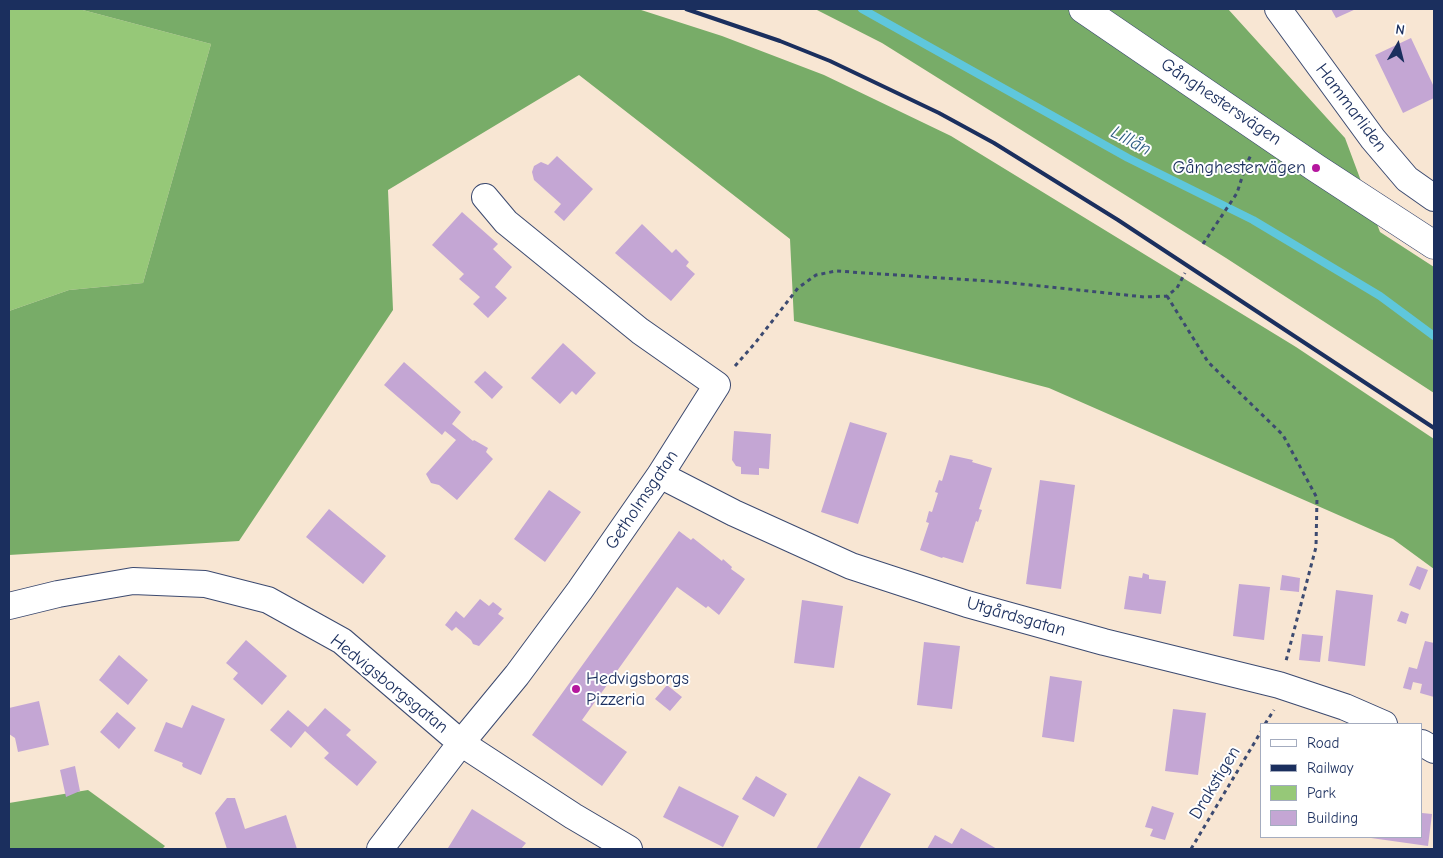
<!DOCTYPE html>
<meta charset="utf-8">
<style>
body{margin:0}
#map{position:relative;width:1443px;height:858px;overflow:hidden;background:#f8e6d3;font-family:"Comic Neue",sans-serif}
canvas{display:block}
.frame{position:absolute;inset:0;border:10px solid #1b2f5e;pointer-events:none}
.legend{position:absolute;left:1260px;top:723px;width:162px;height:115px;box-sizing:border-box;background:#fff;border:1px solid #a4acbf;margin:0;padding:6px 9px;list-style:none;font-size:15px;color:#1b2f5e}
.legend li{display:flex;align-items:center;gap:10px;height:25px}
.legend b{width:25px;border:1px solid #a4acbf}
.north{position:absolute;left:1373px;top:20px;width:50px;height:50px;-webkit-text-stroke:4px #fff;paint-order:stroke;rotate:8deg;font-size:14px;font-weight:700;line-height:20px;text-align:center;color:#1b2f5e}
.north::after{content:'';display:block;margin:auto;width:18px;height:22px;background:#1b2f5e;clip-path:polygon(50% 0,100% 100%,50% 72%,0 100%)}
</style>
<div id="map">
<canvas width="1443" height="858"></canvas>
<div class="frame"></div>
<ul class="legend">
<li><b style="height:6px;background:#fff"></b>Road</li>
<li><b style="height:6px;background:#1b2f5e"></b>Railway</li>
<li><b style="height:14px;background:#96c878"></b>Park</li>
<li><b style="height:14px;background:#c4a6d4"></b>Building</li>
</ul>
<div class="north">N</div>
</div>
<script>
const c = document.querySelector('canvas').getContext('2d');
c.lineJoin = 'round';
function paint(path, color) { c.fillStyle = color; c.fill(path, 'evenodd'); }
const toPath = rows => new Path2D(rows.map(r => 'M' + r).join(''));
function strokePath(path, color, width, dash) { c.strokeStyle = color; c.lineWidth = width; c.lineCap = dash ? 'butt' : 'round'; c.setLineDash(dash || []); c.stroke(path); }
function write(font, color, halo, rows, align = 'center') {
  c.font = font + ' "Comic Neue",sans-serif'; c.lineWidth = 4; c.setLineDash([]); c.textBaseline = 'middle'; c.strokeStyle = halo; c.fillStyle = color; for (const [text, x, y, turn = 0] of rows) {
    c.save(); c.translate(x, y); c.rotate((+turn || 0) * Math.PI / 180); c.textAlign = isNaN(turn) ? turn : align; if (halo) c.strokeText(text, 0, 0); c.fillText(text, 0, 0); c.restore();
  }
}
paint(toPath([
 [9,9,79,9,211,44,143,283,69,290,9,311]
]), '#96c878');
paint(toPath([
 [79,9,638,9,722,36,824,75,951,136,1296,347,1434,439,1434,569,1393,539,1049,388,794,321,790,239,579,75,388,190,393,310,239,541,9,555,9,311,69,290,143,283,211,44],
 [815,9,1228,9,1345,138,1380,232,1434,267,1434,393,1226,258,882,43],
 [88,790,165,846,162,849,9,849,9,803]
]), '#78ac68');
strokePath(toPath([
 [862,9,1128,158,1253,220,1380,296,1434,336]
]), '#5fc7dc', 8);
paint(toPath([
 [1331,9,1356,9,1336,18],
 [1411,38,1434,87,1434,98,1403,113,1375,55],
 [557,156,593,189,564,221,554,212,561,204,534,180,532,172,534,166,541,162,548,165],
 [462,212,498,244,493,249,512,267,495,287,507,298,488,318,473,304,480,297,459,279,464,274,432,245],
 [642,224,672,253,676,249,689,262,686,266,695,274,671,301,615,253],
 [563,343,596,373,576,395,572,391,560,404,531,378],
 [404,362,461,412,452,424,473,441,474,440,488,448,486,452,493,459,457,500,439,485,431,483,426,474,456,440,445,431,442,435,384,385],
 [485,371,503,387,492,399,474,382],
 [850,422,887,433,858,524,821,512],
 [734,431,771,434,769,469,759,468,759,475,741,474,741,467,736,466,732,460],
 [950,455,973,460,972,462,992,468,979,509,982,510,978,522,976,521,963,563,943,557,942,558,920,550,929,523,926,522,929,511,932,512,938,493,935,492,939,480,942,481],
 [1040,480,1075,485,1061,589,1026,584],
 [549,490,581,512,545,562,514,539],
 [329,509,386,556,363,584,306,537],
 [679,531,691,540,693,538,722,561,723,559,732,567,731,569,745,579,719,615,708,606,706,608,677,587,582,720,627,752,602,786,532,735],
 [1417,566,1428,570,1420,590,1409,585],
 [1143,573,1149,575,1149,579,1166,581,1161,614,1124,609,1129,576,1142,578],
 [1282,575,1300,578,1299,592,1280,590],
 [1239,584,1270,587,1264,640,1233,636],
 [1336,590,1373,595,1365,666,1328,661],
 [480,599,489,606,493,602,502,609,498,614,504,618,479,646,473,644,471,640,456,627,452,631,445,625,456,611,464,618],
 [802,600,843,606,834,668,794,663],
 [1401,611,1409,614,1406,624,1397,621],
 [1302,634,1323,636,1320,662,1299,660],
 [246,640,287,676,262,705,233,679,238,673,226,663],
 [1425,641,1434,643,1434,697,1420,693,1422,684,1413,682,1411,690,1403,688,1409,667,1417,669],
 [924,642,960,646,952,709,917,705],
 [119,655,148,680,128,705,99,680],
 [1050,676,1082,681,1074,742,1042,737],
 [667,685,682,697,670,711,655,699],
 [39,701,49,745,18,752,15,738,9,734,9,708],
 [192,705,225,719,201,775,183,767,182,765,183,763,154,751,166,722,182,728],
 [325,708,351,730,346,735,377,762,357,786,324,758,329,753,305,731,291,748,270,730,288,710,308,727],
 [1173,709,1206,713,1198,775,1165,771],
 [117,712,136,728,119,749,100,732],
 [75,766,80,791,66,797,60,770],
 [756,776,787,794,774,817,742,799],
 [859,776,891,794,859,849,816,849],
 [679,786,739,816,723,847,663,817],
 [227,798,235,798,245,829,286,815,297,849,227,849,215,813],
 [1152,806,1174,813,1165,840,1150,836,1153,829,1145,827],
 [472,809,526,843,521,849,450,849,448,848],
 [1422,813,1432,814,1428,846,1371,838,1371,837,1422,837],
 [961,828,997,849,927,849,935,835,952,844]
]), '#c4a6d4');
const minor = toPath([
 [1278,9,1373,139,1407,179,1434,198],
 [660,475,734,513,851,566,967,604,1104,642,1279,685,1345,707,1384,724],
 [9,606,58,594,133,581,205,584,268,600,342,641,461,743,573,816,629,849],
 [1422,743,1434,750],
 [380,849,461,743,517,675,580,590,660,475,717,385,640,331,506,222,485,197]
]);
const tertiary = toPath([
 [1083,9,1316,168,1434,245]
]);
strokePath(minor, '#3c4a70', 28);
strokePath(tertiary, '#3c4a70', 29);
strokePath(toPath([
 [1203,244,1237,193,1246,165,1251,155],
 [1167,296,1208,362,1283,435,1317,498,1316,547,1286,661],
 [735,366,756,342,798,288,816,275,836,271,1002,282,1145,297,1167,296,1177,288,1185,273],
 [1265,724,1274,710],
 [1191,849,1262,730]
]), '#3c4a70', 3, [4, 4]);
strokePath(minor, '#fff', 26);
strokePath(tertiary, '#fff', 28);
strokePath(toPath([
 [686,9,780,41,830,61,939,113,994,143,1118,220,1434,428]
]), '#1b2f5e', 4);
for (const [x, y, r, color] of [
 [1316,168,5,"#b5179e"],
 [576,689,5,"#b5179e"]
]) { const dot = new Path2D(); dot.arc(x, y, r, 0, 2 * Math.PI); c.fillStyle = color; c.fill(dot); strokePath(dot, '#fff', 2); }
write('18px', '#1b2f5e', '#fff', [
 ["Gånghestersvägen",1221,102,34],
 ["Hammarliden",1351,108,53],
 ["Getholmsgatan",642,500,-56],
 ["Utgårdsgatan",1016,617,16],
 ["Hedvigsborgsgatan",389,684,39],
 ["Drakstigen",1215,783,-59]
]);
write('18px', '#1b2f5e', '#fff', [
 ["Gånghestervägen",1306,168],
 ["Hedvigsborgs",586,679,"left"],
 ["Pizzeria",586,700,"left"]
], 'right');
write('italic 19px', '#2f5d84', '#fff', [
 ["Lillån",1131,141,28]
]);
</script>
